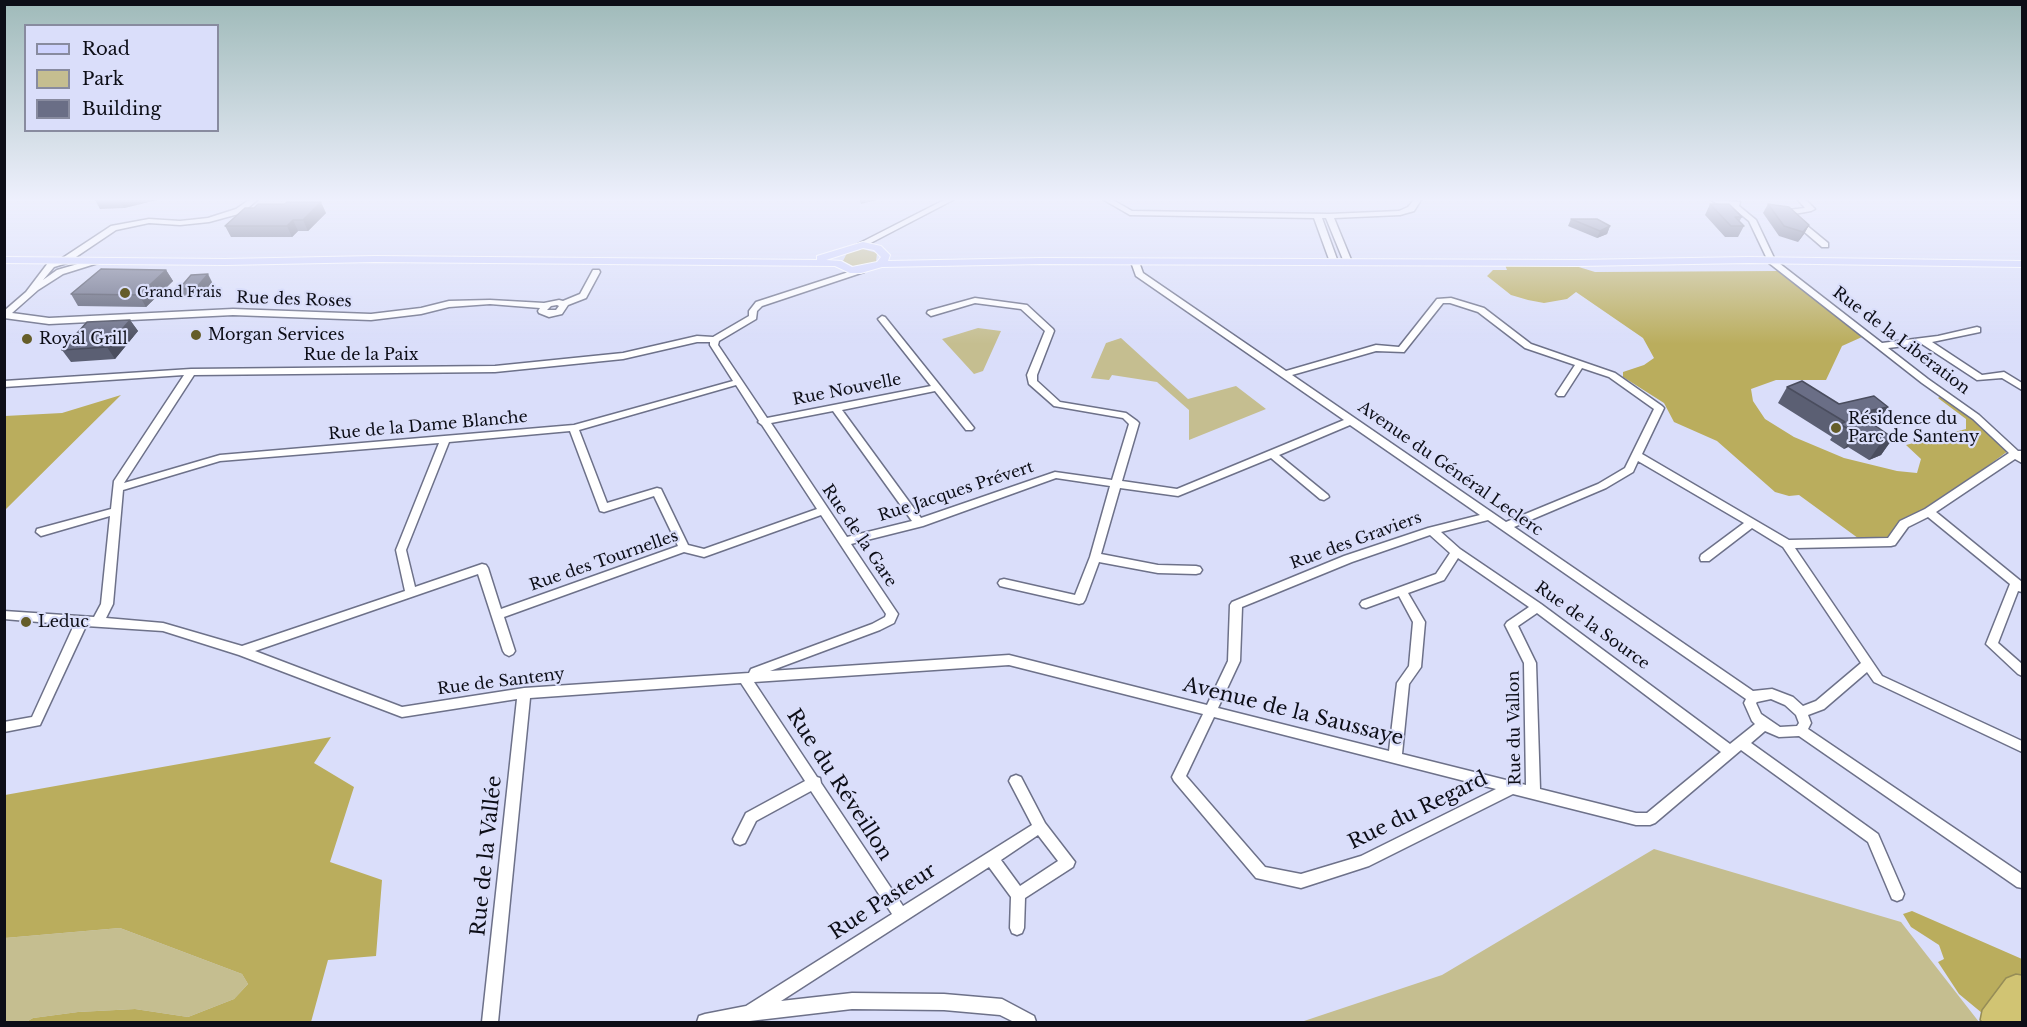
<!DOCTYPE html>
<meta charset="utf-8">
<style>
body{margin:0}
#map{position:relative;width:2027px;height:1027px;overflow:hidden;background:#dadefa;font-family:"Libre Baskerville",serif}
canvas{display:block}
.frame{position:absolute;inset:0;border:6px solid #0d0e17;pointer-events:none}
.legend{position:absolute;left:24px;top:24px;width:195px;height:108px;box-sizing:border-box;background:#dadefa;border:2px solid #888b9f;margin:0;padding:8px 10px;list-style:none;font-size:18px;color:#0d0e17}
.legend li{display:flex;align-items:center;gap:12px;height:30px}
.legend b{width:30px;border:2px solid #888b9f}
</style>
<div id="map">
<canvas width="2027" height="1027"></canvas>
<div class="frame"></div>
<ul class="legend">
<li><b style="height:8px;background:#ced3fe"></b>Road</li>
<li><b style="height:16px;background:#c5be90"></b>Park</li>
<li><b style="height:16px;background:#6a6e86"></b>Building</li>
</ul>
</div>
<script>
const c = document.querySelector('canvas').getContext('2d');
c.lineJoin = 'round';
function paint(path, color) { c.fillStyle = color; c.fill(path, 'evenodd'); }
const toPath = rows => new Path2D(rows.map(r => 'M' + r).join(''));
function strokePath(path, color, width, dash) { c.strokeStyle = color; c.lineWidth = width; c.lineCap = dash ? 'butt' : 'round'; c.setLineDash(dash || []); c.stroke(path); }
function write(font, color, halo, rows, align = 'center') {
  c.font = font + ' "Libre Baskerville",serif'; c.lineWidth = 4.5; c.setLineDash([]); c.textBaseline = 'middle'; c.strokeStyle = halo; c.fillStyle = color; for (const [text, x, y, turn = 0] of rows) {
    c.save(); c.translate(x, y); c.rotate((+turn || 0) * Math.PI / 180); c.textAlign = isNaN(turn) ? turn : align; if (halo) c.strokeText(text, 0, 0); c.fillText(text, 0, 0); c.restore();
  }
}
paint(toPath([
 [863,249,877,253,876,262,855,267,843,261,847,253],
 [978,328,1001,331,983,371,974,374,942,339],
 [1121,338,1188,399,1236,386,1266,409,1189,440,1189,410,1157,382,1112,375,1109,380,1091,378,1106,343],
 [1654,849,1901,922,1979,1022,1301,1022,1442,975],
 [120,928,242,974,248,984,234,999,188,1017,135,1009,78,1012,33,1018,26,1022,5,1022,5,938]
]), '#c5be90');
paint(toPath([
 [1569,264,1595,272,1779,271,1862,337,1842,346,1826,380,1776,380,1751,389,1753,401,1765,419,1794,437,1844,458,1897,471,1917,473,1921,459,1906,445,1966,429,1966,419,1938,398,1941,396,1976,421,2008,451,1885,542,1862,541,1799,495,1789,496,1775,492,1717,441,1674,422,1664,403,1623,377,1623,372,1644,365,1654,358,1643,338,1576,292,1567,299,1544,303,1528,300,1511,295,1487,276,1493,270,1507,270,1505,265],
 [121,395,5,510,5,416,62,413],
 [331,737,314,763,354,787,330,862,382,880,376,956,328,960,311,1022,26,1022,33,1018,78,1012,135,1009,188,1017,234,999,248,984,242,974,120,928,5,938,5,795],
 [1912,911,2022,959,2022,975,2016,974,1982,1013,1959,994,1938,962,1944,959,1939,945,1911,927,1903,914]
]), '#baad5d');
const water = toPath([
 [2016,974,2022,975,2022,1022,1982,1022,1980,1020,1982,1010,2006,978,2016,974]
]);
paint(water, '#d1c473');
strokePath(water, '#968d57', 1.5);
const minor = toPath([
 [249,200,257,200,242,213,209,222,180,225,149,223,116,230,67,263,54,267,43,280,57,270,95,259,99,261,98,263,63,274,38,290,12,313,49,318,233,309,371,314,421,308,449,301,490,300,544,303,559,300,563,301,580,294,593,270,599,270,600,272,586,298,568,305,562,314,549,317,539,313,538,311,540,308,490,304,449,307,421,314,371,320,233,315,49,324,4,318,4,311,26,292,48,263,61,259,111,226,149,219,180,221,208,218,236,209,249,200],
 [557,305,559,306,556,310,547,310,551,306,557,305],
 [944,200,953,200,861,248,855,248,854,246,944,200],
 [1104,200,1113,200,1132,211,1329,214,1399,211,1408,207,1414,200,1421,200,1414,211,1400,215,1334,218,1352,262,1348,264,1344,262,1326,218,1322,218,1338,262,1334,264,1330,262,1314,218,1130,215,1104,200],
 [1711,200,1740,202,1739,206,1756,220,1775,260,1882,343,1938,336,1977,327,1980,328,1980,332,1932,342,1982,375,2004,372,2022,383,2022,390,2002,378,1977,380,1922,344,1888,348,1928,379,1979,415,2018,451,2022,451,2022,463,2015,459,1936,512,2022,582,2022,592,2018,591,1998,643,2022,664,2022,676,2018,674,1986,644,2010,584,1928,517,1908,527,1895,545,1891,546,1795,548,1882,676,2022,741,2022,752,1874,682,1867,672,1824,709,1808,715,1811,723,1808,729,2022,874,2022,888,2017,887,1799,736,1779,737,1765,731,1751,743,1878,834,1904,894,1902,899,1897,901,1892,899,1868,842,1741,750,1655,823,1650,825,1636,825,1513,794,1369,866,1301,888,1256,878,1174,781,1172,777,1203,714,1009,665,754,682,817,777,820,778,821,783,903,906,1032,825,1009,781,1011,777,1016,775,1021,777,1045,823,1075,862,1073,867,1025,898,1024,928,1022,933,1017,935,1012,933,1010,928,1011,897,989,867,781,1001,852,993,944,994,1002,999,1034,1016,1036,1022,1014,1022,1000,1015,944,1010,852,1009,741,1022,697,1022,699,1016,705,1014,746,1006,892,914,811,791,756,821,745,843,740,845,735,843,733,839,746,813,805,781,741,683,530,698,498,1022,482,1022,517,699,402,717,239,655,163,631,86,626,40,725,4,732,4,722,32,717,74,625,4,619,4,611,94,617,101,604,110,516,41,536,36,532,37,529,111,509,114,481,184,375,4,387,4,381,191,369,495,366,623,353,697,336,713,337,749,316,749,311,756,302,861,268,864,268,864,272,762,306,757,311,756,319,719,341,718,345,767,418,931,386,878,319,882,316,885,317,974,428,972,430,966,430,935,391,842,410,921,518,1055,472,1112,480,1129,424,1123,418,1054,406,1029,384,1027,375,1045,331,1021,309,975,303,931,316,927,313,928,311,975,298,1027,305,1053,329,1054,331,1037,375,1037,381,1060,402,1126,413,1137,421,1139,423,1122,481,1177,489,1344,420,1136,276,1131,262,1135,260,1139,262,1143,273,1286,371,1376,345,1399,347,1437,299,1451,298,1484,308,1531,344,1615,373,1662,406,1664,408,1642,454,1789,540,1888,538,1900,521,1925,509,2009,453,1973,419,1922,383,1769,263,1749,221,1732,207,1723,207,1711,200],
 [1443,303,1450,303,1478,312,1525,348,1575,365,1556,394,1558,396,1564,396,1582,368,1609,377,1654,409,1625,468,1598,484,1506,522,1292,375,1376,351,1404,352,1443,303],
 [697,342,710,342,710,345,733,381,574,425,220,455,124,483,194,375,495,372,623,359,697,342],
 [736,385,759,421,758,422,762,425,817,509,704,549,688,545,661,489,657,488,607,503,579,430,736,385],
 [833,411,912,521,847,537,771,423,833,411],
 [1350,425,1480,515,1428,528,1344,556,1232,602,1230,605,1228,661,1207,705,1009,655,770,671,880,630,894,623,898,614,851,544,923,526,1056,478,1110,486,1090,557,1075,595,1004,579,1000,580,998,583,1000,586,1004,587,1079,604,1083,603,1085,600,1099,562,1158,573,1196,574,1200,573,1202,570,1200,567,1196,566,1158,565,1101,554,1120,488,1178,496,1271,458,1320,499,1324,500,1329,497,1328,495,1279,455,1350,425],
 [570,431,600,511,604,512,654,496,678,546,501,609,488,568,486,565,482,564,415,587,406,550,449,442,570,431],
 [439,443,396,550,405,591,242,646,163,623,106,618,113,604,123,490,220,461,439,443],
 [1638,461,1744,523,1701,555,1700,558,1701,561,1709,561,1752,528,1783,547,1861,663,1816,701,1803,706,1793,697,1772,689,1753,691,1514,527,1606,488,1633,472,1638,461],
 [821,515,886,614,885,617,872,624,751,669,749,673,524,688,402,707,255,651,478,574,503,651,505,654,509,656,513,654,515,651,504,617,684,552,704,557,821,515],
 [1488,520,1746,699,1744,703,1752,721,1755,724,1730,744,1541,604,1460,549,1441,532,1488,520],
 [1430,535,1450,553,1436,574,1362,601,1360,604,1362,607,1366,608,1399,596,1413,622,1409,666,1397,683,1389,751,1218,708,1240,661,1242,607,1352,562,1430,535],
 [1458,558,1529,607,1507,622,1505,625,1524,663,1526,785,1402,754,1409,684,1421,667,1425,622,1408,593,1444,580,1458,558],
 [1537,613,1721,752,1647,813,1636,813,1540,789,1536,663,1518,626,1537,613],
 [1771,699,1785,705,1796,715,1799,723,1797,726,1780,727,1761,714,1756,703,1757,702,1771,699],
 [1214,717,1496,789,1361,856,1301,874,1265,867,1186,776,1214,717],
 [1038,835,1058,861,1020,886,1001,860,1038,835],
 [1798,200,1806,200,1815,209,1811,211,1794,214,1794,215,1828,243,1828,247,1822,247,1786,216,1788,210,1805,208,1798,200]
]);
const major = toPath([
 [863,242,881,246,890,255,888,261,1041,258,1577,260,1749,257,2022,261,2022,267,1749,263,1577,266,1041,264,882,267,861,273,850,273,835,266,375,262,225,265,4,263,4,257,225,259,375,256,817,260,817,256,863,242],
 [863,248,874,250,881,257,877,262,852,267,841,261,826,260,863,248]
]);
strokePath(minor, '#6d7189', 3);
strokePath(major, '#fff', 2);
paint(minor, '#fff');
paint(major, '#ced3fe');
paint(toPath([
 [95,200,157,200,124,208,100,209],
 [284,204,326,213,308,231,298,231,292,237,231,237,225,226,254,208],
 [1710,204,1742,217,1739,222,1744,226,1738,237,1725,237,1705,215],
 [1768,204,1809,225,1804,234,1798,242,1779,236,1763,213],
 [1571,219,1610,226,1607,234,1597,238,1568,226],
 [166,270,173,281,146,307,78,306,71,294],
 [212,282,201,296,183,296,179,289],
 [130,320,138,331,115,359,71,362,62,350],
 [1787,387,1839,404,1877,423,1872,424,1893,438,1881,455,1869,460,1848,447,1844,449,1830,440,1832,437,1778,403]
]), '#5b5f73');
paint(toPath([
 [119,200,157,200,124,208],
 [860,200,877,200,861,204],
 [321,202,326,213,308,231,303,220],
 [293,220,298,231,292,237,287,226],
 [1809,225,1804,234,1798,242,1803,232],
 [1610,226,1607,234,1597,238,1600,231],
 [166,270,173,281,146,307,139,295],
 [208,274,212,282,201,296,196,288],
 [130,320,138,331,115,359,107,347],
 [1888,407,1877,423,1847,430,1857,413],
 [1859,431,1848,447,1844,449,1855,433],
 [1893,438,1881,455,1869,460,1880,444]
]), '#4a4d5e');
const building = toPath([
 [287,202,321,202,303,220,293,220,287,226,225,226,245,208,254,208,258,204,284,204,287,202],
 [1710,204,1729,204,1742,217,1735,217,1744,226,1731,226,1710,204],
 [1768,204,1789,207,1809,225,1803,232,1784,226,1768,204],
 [1571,219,1597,219,1610,226,1600,231,1571,219],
 [101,269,166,270,139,295,71,294,101,269],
 [208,274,196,288,179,289,191,275,208,274],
 [130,320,107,347,62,350,87,322,130,320],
 [1802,381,1839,404,1874,396,1888,407,1857,413,1893,438,1880,444,1859,431,1855,433,1840,424,1845,422,1787,387,1802,381]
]);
paint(building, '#6a6e86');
strokePath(building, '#4a4d5e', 1.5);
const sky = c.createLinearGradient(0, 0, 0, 344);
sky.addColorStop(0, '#9fbab9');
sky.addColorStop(0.58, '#eef0fd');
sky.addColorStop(1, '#eef0fd00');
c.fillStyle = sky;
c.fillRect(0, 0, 2027, 344);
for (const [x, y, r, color] of [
 [125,293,6,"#655d29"],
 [196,335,6,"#655d29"],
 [27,339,6,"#655d29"],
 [1836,428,6,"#655d29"],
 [26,622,6,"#655d29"]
]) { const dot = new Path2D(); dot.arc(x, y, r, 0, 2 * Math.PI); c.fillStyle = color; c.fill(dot); strokePath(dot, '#dadefa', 2); }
write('14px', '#0d0e17', '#dadefa', [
 ["Grand Frais",137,293]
], 'left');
write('16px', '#0d0e17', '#dadefa', [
 ["Rue des Roses",294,300,2],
 ["Rue de la Libération",1901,341,37],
 ["Rue de la Paix",361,355],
 ["Rue Nouvelle",847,390,-11],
 ["Rue de la Dame Blanche",428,426,-5],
 ["Avenue du Général Leclerc",1450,469,35],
 ["Rue Jacques Prévert",956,492,-18],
 ["Rue de la Gare",859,536,56],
 ["Rue des Graviers",1356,541,-20],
 ["Rue des Tournelles",604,561,-19],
 ["Rue de la Source",1592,626,36],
 ["Rue de Santeny",501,682,-7],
 ["Rue du Vallon",1515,728,-91]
]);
write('16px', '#0d0e17', '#dadefa', [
 ["Morgan Services",208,335],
 ["Royal Grill",39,339],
 ["Résidence du",1848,419],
 ["Parc de Santeny",1848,437],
 ["Leduc",38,622]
], 'left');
write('20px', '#0d0e17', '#dadefa', [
 ["Avenue de la Saussaye",1293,712,14],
 ["Rue du Réveillon",839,785,57],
 ["Rue du Regard",1418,811,-26],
 ["Rue de la Vallée",487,856,-84],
 ["Rue Pasteur",883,902,-33]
]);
</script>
